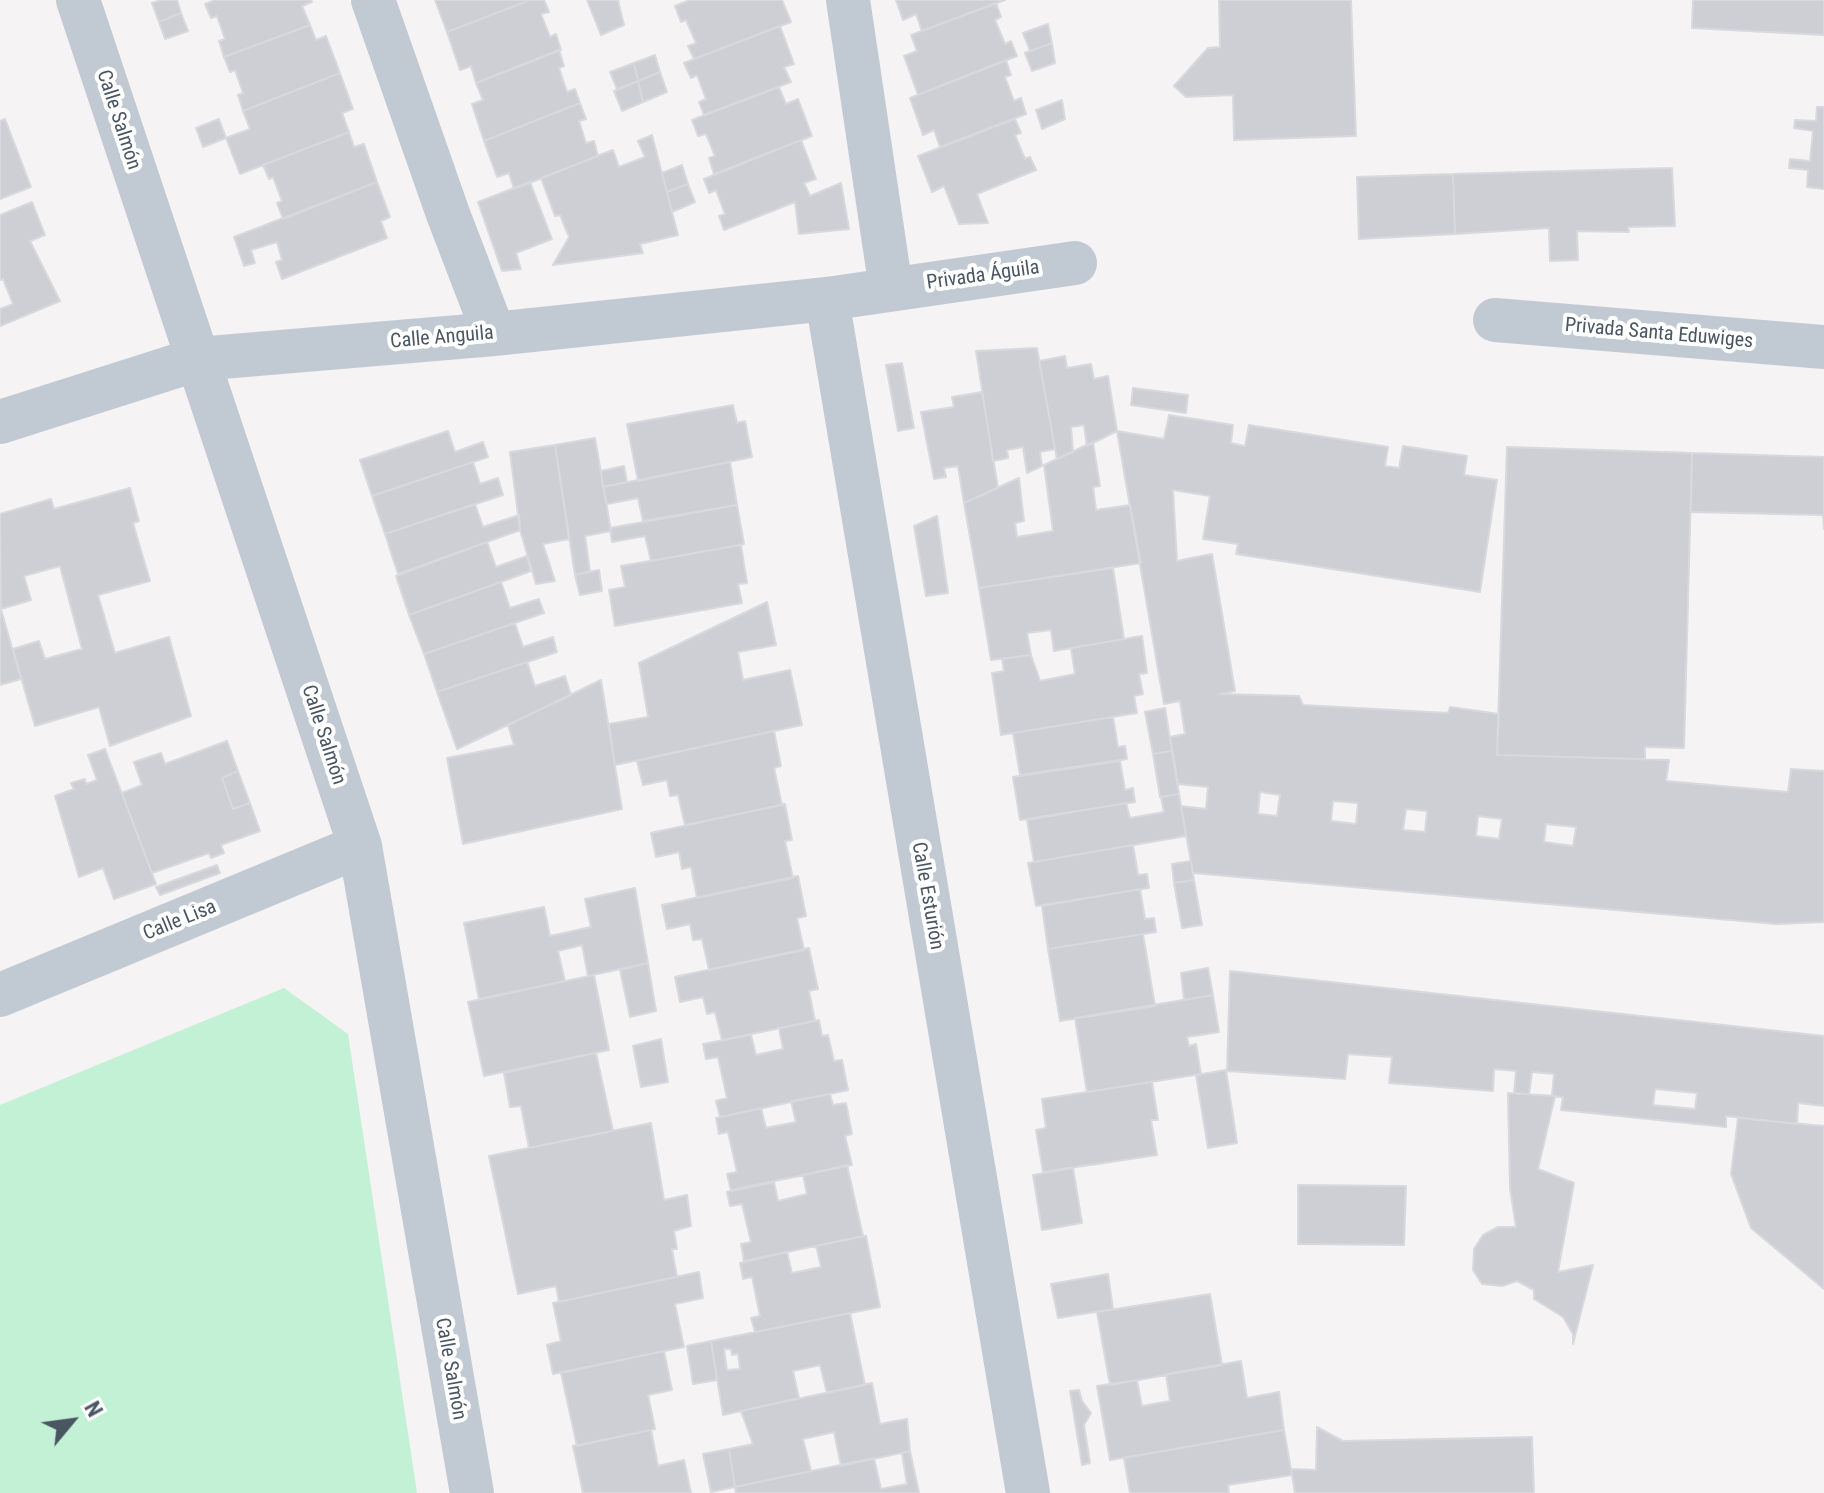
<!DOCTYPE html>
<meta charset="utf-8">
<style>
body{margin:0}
#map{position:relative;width:1824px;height:1493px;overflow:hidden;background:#f5f3f3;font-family:"Roboto Condensed",sans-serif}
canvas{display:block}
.north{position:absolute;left:32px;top:1381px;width:80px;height:80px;-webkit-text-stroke:6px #fff;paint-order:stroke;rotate:61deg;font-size:22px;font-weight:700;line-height:32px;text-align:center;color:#4a5661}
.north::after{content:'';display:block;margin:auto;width:28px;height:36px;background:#4a5661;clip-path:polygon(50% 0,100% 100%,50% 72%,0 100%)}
</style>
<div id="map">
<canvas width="1824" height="1493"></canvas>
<div class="north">N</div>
</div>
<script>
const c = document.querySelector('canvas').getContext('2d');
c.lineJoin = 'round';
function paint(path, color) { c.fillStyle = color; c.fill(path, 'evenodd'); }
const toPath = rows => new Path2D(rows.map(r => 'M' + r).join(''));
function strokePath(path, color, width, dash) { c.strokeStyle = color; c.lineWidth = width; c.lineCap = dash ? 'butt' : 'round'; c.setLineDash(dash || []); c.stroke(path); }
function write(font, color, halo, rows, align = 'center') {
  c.font = font + ' "Roboto Condensed",sans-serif'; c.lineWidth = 8; c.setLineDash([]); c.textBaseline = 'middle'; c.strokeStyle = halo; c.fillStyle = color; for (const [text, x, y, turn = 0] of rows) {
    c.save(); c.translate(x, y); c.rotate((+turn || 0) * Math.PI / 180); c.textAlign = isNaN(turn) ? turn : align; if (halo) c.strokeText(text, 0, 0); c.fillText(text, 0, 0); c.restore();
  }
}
paint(toPath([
 [284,988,348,1034,417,1493,0,1493,0,1105]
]), '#c3f1d5');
const building = toPath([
 [161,0,177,0,181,13,159,22,152,3,161,0],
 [215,0,311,0,312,2,302,6,310,25,224,57,219,41,225,39,217,16,211,18,205,4,215,0],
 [435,0,530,0,447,32,435,0],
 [530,0,544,0,549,12,541,14,550,37,556,34,561,50,476,83,471,66,460,70,447,32,530,0],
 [587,0,618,0,624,25,601,35,587,0],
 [690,0,782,0,791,22,694,59,688,46,696,43,686,20,681,22,675,6,690,0],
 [896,0,1005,0,922,31,916,14,903,20,896,0],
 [1219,0,1351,0,1356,136,1234,140,1233,95,1186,97,1174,86,1208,48,1220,47,1219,0],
 [1693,0,1824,0,1824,35,1692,28,1693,0],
 [996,3,1001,17,995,20,1005,44,1011,41,1017,56,918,95,904,56,917,51,911,35,996,3],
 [181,13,188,31,165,39,159,22,181,13],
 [1048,24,1052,43,1030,51,1023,33,1048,24],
 [310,25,316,40,326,36,340,73,243,111,238,95,243,93,235,70,230,72,224,57,310,25],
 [780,26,794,64,784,67,791,82,704,115,699,102,706,99,697,75,691,78,684,63,780,26],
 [1052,43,1055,63,1032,71,1025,53,1052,43],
 [559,50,564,66,559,68,567,92,575,89,580,103,484,141,472,104,483,100,476,83,559,50],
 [655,55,660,72,638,81,634,63,655,55],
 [1006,60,1011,75,1005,77,1014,101,1021,98,1026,114,940,147,934,130,923,135,910,98,1006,60],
 [634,63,638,81,617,89,610,72,634,63],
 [660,72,667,92,643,102,638,81,660,72],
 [340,73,353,109,342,113,349,132,240,174,226,138,250,129,243,111,340,73],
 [638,81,643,102,622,111,614,91,638,81],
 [779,87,786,104,798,99,812,136,714,174,709,158,715,156,706,134,698,136,692,120,779,87],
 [1062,100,1065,119,1042,129,1036,110,1062,100],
 [580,103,586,119,579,121,586,143,594,141,598,156,514,189,509,173,497,177,484,141,580,103],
 [1817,107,1824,107,1824,189,1807,187,1808,170,1789,168,1790,159,1810,161,1813,131,1794,128,1795,120,1816,121,1817,107],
 [5,119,31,187,0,199,0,121,5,119],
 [219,119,226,138,203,147,196,128,219,119],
 [1015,119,1021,133,1015,135,1025,159,1030,157,1036,170,977,194,988,223,959,224,944,186,932,192,918,156,1015,119],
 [349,132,354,147,364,144,377,182,283,219,277,203,282,201,273,177,269,179,263,165,349,132],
 [652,135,678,235,640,244,643,253,553,265,569,237,560,215,555,216,541,178,613,150,619,167,645,157,638,141,652,135],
 [801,140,816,179,804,183,810,196,841,183,849,229,799,234,795,202,724,230,719,216,725,214,716,190,709,193,704,179,801,140],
 [682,165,688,184,667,192,662,173,682,165],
 [1672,168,1675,226,1628,227,1629,232,1577,231,1578,260,1550,261,1549,228,1455,234,1453,174,1672,168],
 [1453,174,1455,234,1359,239,1357,177,1453,174],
 [377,182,390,217,381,221,387,238,282,279,276,262,282,260,277,242,251,250,255,263,244,266,234,237,377,182],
 [530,182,552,239,516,253,521,269,502,271,478,202,530,182],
 [688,184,695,202,672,212,667,192,688,184],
 [32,202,45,235,30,241,60,301,0,326,0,309,13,304,3,279,0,280,0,215,32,202],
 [1037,348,1055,449,1040,452,1042,466,1027,473,1023,447,1007,450,1008,458,993,461,976,351,1037,348],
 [1065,356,1067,368,1091,364,1094,379,1108,376,1117,431,1087,446,1084,425,1071,427,1073,452,1057,459,1039,361,1065,356],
 [902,363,914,428,898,431,886,365,902,363],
 [1133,388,1188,395,1186,413,1131,405,1133,388],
 [982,392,998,488,964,503,958,466,944,468,946,477,934,479,921,412,954,407,952,397,982,392],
 [733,405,737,423,745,421,752,457,638,481,627,424,733,405],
 [1169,415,1233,425,1231,443,1245,446,1249,425,1388,447,1385,466,1399,468,1403,446,1467,456,1464,475,1497,480,1480,592,1236,554,1238,544,1203,539,1210,496,1173,490,1177,561,1212,554,1235,691,1220,694,1299,696,1303,705,1448,713,1450,707,1499,714,1497,755,1669,760,1666,781,1788,792,1791,769,1824,771,1824,922,1776,924,1193,873,1181,806,1206,809,1208,787,1178,784,1170,737,1185,734,1180,701,1164,704,1117,431,1164,439,1169,415],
 [1260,792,1280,795,1277,816,1258,814,1260,792],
 [1333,801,1358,803,1356,824,1331,821,1333,801],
 [1406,809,1427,811,1425,832,1403,830,1406,809],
 [1478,816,1502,819,1499,839,1476,836,1478,816],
 [1546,824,1576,827,1573,846,1544,842,1546,824],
 [448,431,455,452,483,442,488,457,372,496,360,460,448,431],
 [595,438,611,531,585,536,590,571,575,575,555,445,595,438],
 [1093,442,1100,486,1093,487,1096,510,1130,505,1141,563,979,588,964,503,1019,478,1024,521,1015,523,1017,537,1053,531,1044,465,1093,442],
 [555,445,569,539,543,544,555,581,536,584,520,530,510,452,555,445],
 [1507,447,1692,453,1684,748,1645,747,1645,759,1497,755,1507,447],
 [1692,453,1824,457,1824,529,1823,515,1691,512,1692,453],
 [473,462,480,484,498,478,503,495,385,534,372,496,473,462],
 [730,462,737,505,643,521,638,498,607,504,603,487,730,462],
 [624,466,627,482,603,487,601,471,624,466],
 [130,488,139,521,133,523,150,581,98,595,115,653,169,637,191,716,110,746,99,707,35,726,13,649,39,641,45,659,82,649,60,566,24,576,31,600,1,609,0,514,51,499,54,509,130,488],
 [475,504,483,527,519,515,520,530,398,574,385,534,475,504],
 [737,505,744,544,651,561,645,536,612,542,610,528,737,505],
 [937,516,948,593,926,596,914,526,937,516],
 [487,542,496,567,527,556,531,571,409,615,396,576,487,542],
 [741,545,747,583,738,584,742,603,615,626,609,590,625,587,621,566,741,545],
 [1113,568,1124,639,1054,651,1051,630,1027,633,1031,655,991,660,979,588,1113,568],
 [599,570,602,591,580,595,575,575,599,570],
 [501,582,510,608,539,599,544,613,424,654,409,615,501,582],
 [767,602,776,645,738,652,743,680,790,670,802,725,615,765,609,724,648,717,639,663,767,602],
 [0,606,21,679,0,685,0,606],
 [515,623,523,647,553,637,557,652,437,692,424,654,515,623],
 [1142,636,1147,673,1139,674,1143,694,1134,696,1137,713,1001,735,992,673,1004,671,1002,659,1031,655,1040,681,1075,674,1071,648,1142,636],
 [527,662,535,686,565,676,571,695,457,749,437,692,527,662],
 [601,680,622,809,463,844,447,758,514,745,508,725,601,680],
 [1165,708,1172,751,1153,754,1145,712,1165,708],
 [1113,717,1118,747,1125,746,1127,759,1020,775,1013,733,1113,717],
 [774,731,781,766,774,768,782,805,685,825,678,795,670,796,667,780,643,785,637,761,774,731],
 [227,741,238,771,222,778,233,809,250,803,260,831,221,845,224,853,211,858,209,853,152,873,122,793,142,785,134,762,161,753,165,764,227,741],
 [105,749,156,884,114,899,103,868,79,877,55,796,74,789,71,783,85,779,86,784,97,780,88,755,105,749],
 [1172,751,1179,794,1160,797,1153,754,1172,751],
 [1120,761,1125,790,1133,788,1135,802,1020,820,1013,777,1120,761],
 [238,771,250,803,233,809,222,778,238,771],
 [1179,794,1186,836,1034,862,1027,820,1126,803,1130,818,1164,812,1161,797,1179,794],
 [785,804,792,840,785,841,793,878,697,898,691,867,682,869,679,852,656,857,651,833,785,804],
 [1133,845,1138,875,1147,874,1149,888,1036,906,1028,863,1133,845],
 [1191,861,1194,880,1174,883,1172,864,1191,861],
 [217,865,220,873,160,895,156,887,217,865],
 [798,876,806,916,797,918,804,950,709,970,702,939,693,940,690,924,667,929,662,905,798,876],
 [1194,880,1202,925,1182,928,1174,883,1194,880],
 [635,888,648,963,588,976,582,945,558,951,565,981,479,999,464,923,544,907,550,936,591,927,585,899,635,888],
 [1140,889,1145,919,1154,918,1156,932,1048,949,1042,906,1140,889],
 [1143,934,1155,1006,1060,1021,1048,949,1143,934],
 [809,948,818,989,809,991,815,1021,722,1040,715,1012,707,1014,703,997,680,1002,675,977,809,948],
 [648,963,656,1011,630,1017,620,970,648,963],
 [1208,968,1213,995,1184,1000,1181,973,1208,968],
 [1230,971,1824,1036,1824,1106,1798,1103,1797,1124,1726,1116,1726,1127,1561,1110,1563,1097,1552,1096,1554,1074,1532,1072,1529,1094,1514,1093,1516,1071,1494,1069,1493,1091,1389,1083,1392,1057,1348,1054,1345,1079,1227,1071,1230,971],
 [1655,1089,1697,1093,1695,1109,1653,1105,1655,1089],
 [594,975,609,1050,484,1076,468,1002,594,975],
 [1213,995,1219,1032,1187,1037,1189,1046,1196,1044,1201,1074,1087,1092,1075,1018,1213,995],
 [819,1020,822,1036,828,1035,834,1061,842,1060,848,1090,720,1117,716,1101,727,1098,718,1057,706,1059,703,1044,751,1035,756,1055,783,1049,779,1028,819,1020],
 [661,1039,668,1082,641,1087,633,1046,661,1039],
 [596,1053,613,1131,529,1148,521,1106,510,1107,504,1073,596,1053],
 [1226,1070,1237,1143,1208,1148,1196,1075,1226,1070],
 [1152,1082,1158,1120,1151,1120,1157,1155,1043,1172,1036,1130,1046,1128,1042,1099,1152,1082],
 [1508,1093,1555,1096,1538,1169,1574,1183,1558,1272,1593,1265,1573,1344,1573,1334,1563,1317,1534,1299,1534,1290,1517,1281,1502,1286,1482,1284,1473,1270,1474,1249,1483,1235,1498,1227,1516,1227,1510,1188,1508,1093],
 [830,1094,833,1105,846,1103,852,1134,845,1136,852,1165,731,1190,727,1174,737,1172,728,1132,719,1134,716,1118,761,1108,766,1128,796,1122,791,1101,830,1094],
 [1738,1118,1824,1126,1824,1289,1751,1228,1731,1174,1738,1118],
 [651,1123,664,1200,687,1195,691,1226,674,1231,677,1249,672,1249,677,1277,559,1302,556,1286,518,1294,489,1156,651,1123],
 [847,1165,863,1236,744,1261,741,1244,751,1242,742,1204,730,1206,727,1192,774,1182,778,1201,807,1194,803,1175,847,1165],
 [1073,1168,1082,1223,1042,1230,1033,1175,1073,1168],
 [1298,1185,1406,1186,1404,1245,1298,1244,1298,1185],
 [866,1236,880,1307,755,1332,751,1318,760,1316,752,1277,743,1279,740,1263,787,1252,792,1273,821,1267,816,1246,866,1236],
 [699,1272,703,1298,675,1304,684,1347,553,1374,547,1345,561,1341,553,1303,699,1272],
 [1108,1274,1113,1309,1058,1318,1051,1284,1108,1274],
 [1210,1294,1222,1365,1110,1385,1097,1312,1210,1294],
 [850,1313,865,1385,827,1393,820,1365,793,1371,799,1398,723,1415,711,1341,850,1313],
 [724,1349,731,1349,732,1355,738,1354,740,1369,727,1370,724,1349],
 [711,1341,717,1380,693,1384,687,1346,711,1341],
 [664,1351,672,1390,648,1395,655,1429,577,1446,561,1373,664,1351],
 [1241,1361,1247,1398,1279,1392,1284,1430,1110,1460,1097,1386,1137,1380,1142,1406,1170,1401,1166,1374,1241,1361],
 [872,1383,880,1424,907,1419,910,1451,841,1466,834,1432,803,1439,811,1471,735,1487,729,1449,753,1444,741,1411,872,1383],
 [1079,1390,1082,1401,1091,1413,1084,1425,1090,1463,1082,1465,1070,1391,1079,1390],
 [1317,1427,1343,1441,1532,1437,1534,1493,1295,1493,1291,1469,1316,1470,1317,1427],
 [651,1430,658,1466,684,1460,691,1493,583,1493,573,1446,651,1430],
 [1284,1430,1292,1475,1228,1485,1229,1493,1130,1493,1124,1458,1284,1430],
 [729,1449,735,1487,711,1492,703,1454,729,1449],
 [910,1451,919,1493,736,1493,735,1487,874,1458,881,1489,907,1484,902,1453,910,1451]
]);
paint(building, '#cdcfd5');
strokePath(building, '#d7d9de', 2);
strokePath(toPath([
 [78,0,360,846,472,1493],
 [373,0,448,214,494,334],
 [848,0,891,289],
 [827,299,1028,1493],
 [1495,320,1824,347],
 [0,422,198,359,494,334,827,299,1075,263],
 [0,995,360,846]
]), '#c1cad2', 44);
write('20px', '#4a5661', '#fff', [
 ["Calle Salmón",118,120,72],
 ["Privada Águila",983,276,-8],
 ["Privada Santa Eduwiges",1659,334,5],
 ["Calle Anguila",442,338,-5],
 ["Calle Salmón",323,735,72],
 ["Calle Esturión",927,896,80],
 ["Calle Lisa",180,921,-22],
 ["Calle Salmón",450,1369,80]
]);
</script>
